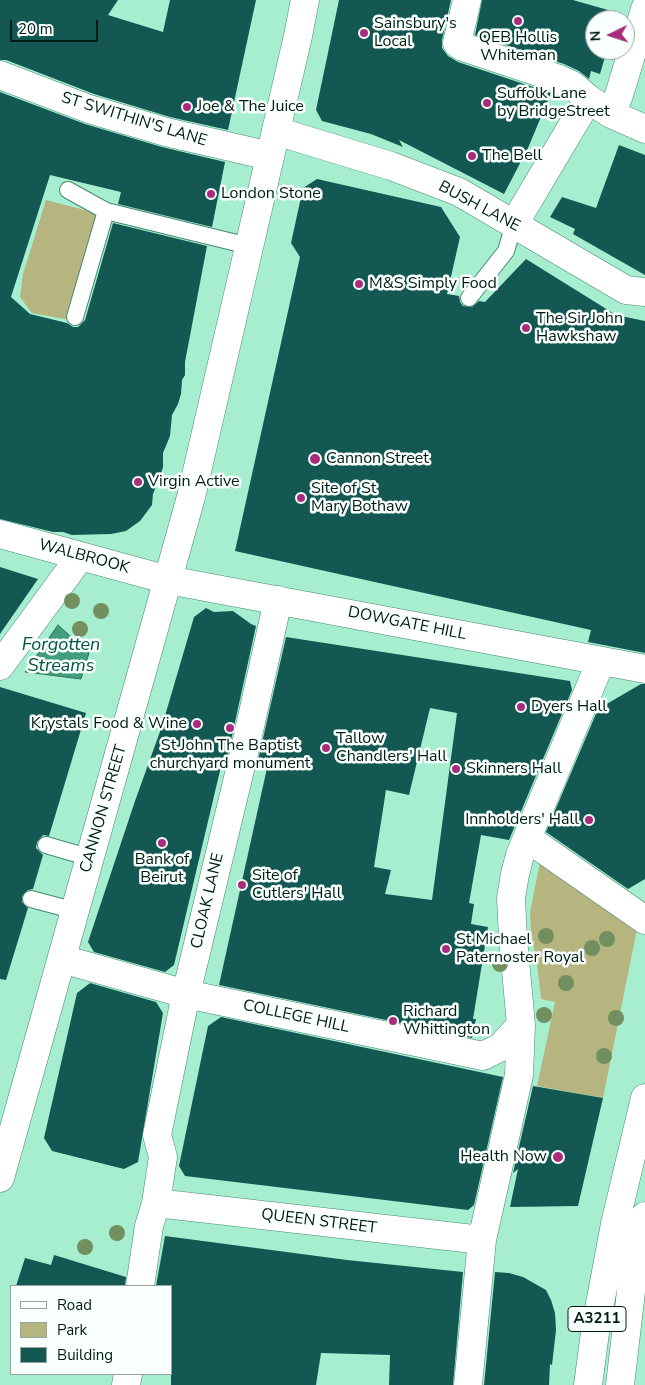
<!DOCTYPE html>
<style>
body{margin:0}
#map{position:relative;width:645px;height:1385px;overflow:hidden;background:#a7eed0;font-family:"Nunito Sans",sans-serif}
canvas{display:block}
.legend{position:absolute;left:10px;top:1285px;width:162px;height:90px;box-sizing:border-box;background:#f8fffc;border:1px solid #95a49e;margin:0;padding:6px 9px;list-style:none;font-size:15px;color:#001b11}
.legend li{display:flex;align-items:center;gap:10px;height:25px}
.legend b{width:25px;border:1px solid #95a49e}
.north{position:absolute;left:585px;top:10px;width:50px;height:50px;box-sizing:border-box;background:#f8fffc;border:1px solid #95a49e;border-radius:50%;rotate:266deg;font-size:14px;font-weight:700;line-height:20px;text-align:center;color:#001b11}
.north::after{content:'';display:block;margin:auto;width:18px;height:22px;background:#a92b7b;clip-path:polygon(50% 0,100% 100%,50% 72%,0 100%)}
.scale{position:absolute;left:10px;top:20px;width:88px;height:22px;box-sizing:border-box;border:2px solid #001b11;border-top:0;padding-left:6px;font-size:15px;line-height:18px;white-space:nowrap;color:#001b11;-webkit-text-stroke:4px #f8fffc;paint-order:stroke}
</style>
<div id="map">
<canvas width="645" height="1385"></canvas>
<ul class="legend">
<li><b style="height:6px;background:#fff"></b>Road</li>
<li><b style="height:14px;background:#b6b580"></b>Park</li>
<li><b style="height:14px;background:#145853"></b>Building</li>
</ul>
<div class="north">N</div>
<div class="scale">20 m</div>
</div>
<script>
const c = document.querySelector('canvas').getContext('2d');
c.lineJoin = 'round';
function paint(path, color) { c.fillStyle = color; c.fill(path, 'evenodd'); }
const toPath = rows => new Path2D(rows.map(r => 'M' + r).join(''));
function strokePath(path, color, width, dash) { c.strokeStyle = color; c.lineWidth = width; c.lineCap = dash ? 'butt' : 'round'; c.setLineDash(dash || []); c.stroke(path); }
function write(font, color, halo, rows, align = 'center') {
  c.font = font + ' "Nunito Sans",sans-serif'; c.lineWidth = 5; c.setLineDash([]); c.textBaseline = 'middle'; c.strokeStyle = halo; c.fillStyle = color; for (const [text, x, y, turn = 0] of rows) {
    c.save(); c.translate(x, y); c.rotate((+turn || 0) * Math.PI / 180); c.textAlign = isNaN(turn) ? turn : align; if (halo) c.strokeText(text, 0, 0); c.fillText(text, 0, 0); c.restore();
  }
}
paint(toPath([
 [46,200,100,214,70,320,32,313,20,297,23,274],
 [541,857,637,929,603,1098,537,1086,555,1002,541,999,537,964,531,932,530,912]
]), '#b6b580');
const water = toPath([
 [58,625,89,653,81,679,25,672,58,625]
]);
paint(water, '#419d7c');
strokePath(water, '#2e765c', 1);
paint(toPath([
 [0,0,118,0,108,15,163,32,170,0,256,0,228,130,170,117,94,94,6,60,0,60],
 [339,0,451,0,442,40,442,48,448,56,458,62,551,93,528,148,504,194,399,140,403,147,371,134,322,121,316,110],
 [482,0,573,0,608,10,605,18,611,20,595,20,595,50,607,50,600,74,591,71,589,79,579,71,564,64,475,35],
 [0,92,85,124,162,147,225,162,212,227,118,204,121,192,50,175,11,297,30,314,67,323,73,327,78,327,85,320,113,223,207,246,185,362,185,375,182,380,181,394,178,404,172,415,170,436,163,453,163,467,160,477,153,494,152,505,140,521,126,531,111,534,72,535,63,532,53,532,0,519],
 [619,145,645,155,645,275,573,234,575,229,550,217,562,197,596,208],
 [317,179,441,207,460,237,447,294,459,296,460,302,463,306,472,307,479,301,485,302,526,259,616,315,645,321,645,653,588,642,591,630,235,551,300,257,291,243,303,188],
 [0,567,38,579,0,634],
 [206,608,214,612,233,611,251,624,256,626,230,745,227,759,223,758,174,965,165,972,94,952,88,942,135,801,162,726,194,617],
 [286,637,570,681,572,690,509,840,481,835,469,903,474,904,471,924,488,927,473,1019,476,1019,472,1038,219,985,267,768,257,765],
 [430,708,457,713,432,900,385,894,391,870,374,867,386,790,409,795],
 [641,684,645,684,645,879,628,889,546,832,598,709],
 [0,687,86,713,49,836,43,835,37,842,36,848,43,855,33,889,28,890,22,896,22,902,28,908,6,980,0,979],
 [90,983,156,1002,163,1013,138,1162,124,1169,52,1151,44,1138,77,993],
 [221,1017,503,1077,474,1205,468,1210,185,1176,179,1166,208,1026],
 [533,1086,603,1098,578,1206,510,1207,518,1169,513,1173],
 [165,1236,347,1260,463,1272,453,1385,389,1385,390,1355,321,1353,316,1385,171,1385,171,1286,156,1286],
 [54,1255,126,1277,125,1286,16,1286,25,1258,51,1265],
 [495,1272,509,1273,523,1277,546,1290,551,1300,555,1313,556,1330,552,1365,550,1364,549,1385,484,1385]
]), '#145853');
const lane = toPath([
 [68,190,106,211,249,246],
 [469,298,506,251,514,224],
 [75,317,106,211],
 [46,845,91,858],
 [31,899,76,911]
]);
const street = toPath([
 [467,0,457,43,463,47,559,79,572,85,590,100,611,114,645,129],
 [0,75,89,109,166,132,270,156],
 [611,114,619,95,645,9],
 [276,131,391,166,459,192,626,290,645,292],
 [514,224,580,113,590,100],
 [0,534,168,580,645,669],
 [0,666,80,557],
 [527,838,645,920],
 [62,959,186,994,483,1056,501,1047,521,1025],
 [156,1203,482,1240],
 [140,1286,149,1226,156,1203,163,1157,157,1135,186,994,245,749,278,600],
 [126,1385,128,1374],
 [468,1385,482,1240,519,1075,521,1025,513,938,511,898,515,874,520,855,601,661]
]);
const secondary = toPath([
 [0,1178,191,497,298,36,305,0]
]);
const primary = toPath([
 [588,1385,596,1325,615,1224,645,1098],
 [620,1385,632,1283,645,1216]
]);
strokePath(lane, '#448a70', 18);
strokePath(street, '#448a70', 29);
strokePath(secondary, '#448a70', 29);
strokePath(primary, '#448a70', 29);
strokePath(lane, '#fff', 16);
strokePath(street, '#fff', 28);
strokePath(secondary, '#fff', 28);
strokePath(primary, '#fff', 28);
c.fillStyle = '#72905f';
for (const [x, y] of [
 [72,601],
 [101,611],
 [80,629],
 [546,936],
 [607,939],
 [592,948],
 [500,964],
 [566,983],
 [544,1015],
 [616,1018],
 [604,1056],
 [117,1233],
 [85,1247]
]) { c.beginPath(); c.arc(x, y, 8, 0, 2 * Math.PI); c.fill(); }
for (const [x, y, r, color] of [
 [518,21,5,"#a92b7b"],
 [364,33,5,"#a92b7b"],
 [487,103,5,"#a92b7b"],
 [187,107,5,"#a92b7b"],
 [472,156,5,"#a92b7b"],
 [211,194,5,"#a92b7b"],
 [359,284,5,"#a92b7b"],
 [526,328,5,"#a92b7b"],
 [315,459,6,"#a92b7b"],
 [138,482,5,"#a92b7b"],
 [301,498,5,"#a92b7b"],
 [521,707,5,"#a92b7b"],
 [197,724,5,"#a92b7b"],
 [230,728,5,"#a92b7b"],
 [326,748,5,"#a92b7b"],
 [456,769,5,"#a92b7b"],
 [589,820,5,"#a92b7b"],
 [162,843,5,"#a92b7b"],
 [242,885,5,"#a92b7b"],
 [446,949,5,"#a92b7b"],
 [393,1021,5,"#a92b7b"],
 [558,1157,6,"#a92b7b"]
]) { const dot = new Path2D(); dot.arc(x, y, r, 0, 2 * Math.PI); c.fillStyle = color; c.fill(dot); strokePath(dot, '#f8fffc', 2); }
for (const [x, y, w] of [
 [597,1319,58]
]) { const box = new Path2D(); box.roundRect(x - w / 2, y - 12.5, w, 25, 4); c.fillStyle = '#f8fffc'; c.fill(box); strokePath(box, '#001b11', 1); }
write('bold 15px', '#001b11', null, [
 ["A3211",597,1319]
]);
write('16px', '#001b11', '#f8fffc', [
 ["Sainsbury's",374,24],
 ["Local",374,42],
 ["QEB Hollis",518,38,"center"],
 ["Whiteman",518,56,"center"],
 ["Suffolk Lane",497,94],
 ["by BridgeStreet",497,112],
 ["Joe & The Juice",197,107],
 ["The Bell",482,156],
 ["London Stone",221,194],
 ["M&S Simply Food",369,284],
 ["The Sir John",536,319],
 ["Hawkshaw",536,337],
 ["Cannon Street",326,459],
 ["Virgin Active",148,482],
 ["Site of St",311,489],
 ["Mary Bothaw",311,507],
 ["Dyers Hall",531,707],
 ["Krystals Food & Wine",187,724,"right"],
 ["Tallow",336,739],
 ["Chandlers' Hall",336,757],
 ["St John The Baptist",230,746,"center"],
 ["churchyard monument",230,764,"center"],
 ["Skinners Hall",466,769],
 ["Innholders' Hall",579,820,"right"],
 ["Bank of",162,860,"center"],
 ["Beirut",162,878,"center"],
 ["Site of",252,876],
 ["Cutlers' Hall",252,894],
 ["St Michael",456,940],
 ["Paternoster Royal",456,958],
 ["Richard",403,1012],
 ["Whittington",403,1030],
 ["Health Now",547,1157,"right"]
], 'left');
write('16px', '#001b11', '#f8fffc', [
 ["ST SWITHIN'S LANE",134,120,17],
 ["BUSH LANE",479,207,28],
 ["WALBROOK",84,557,15],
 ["DOWGATE HILL",407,624,11],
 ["CANNON STREET",104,809,-74],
 ["CLOAK LANE",208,901,-77],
 ["COLLEGE HILL",296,1017,12],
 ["QUEEN STREET",319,1222,7]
]);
write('italic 18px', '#04533c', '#f8fffc', [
 ["Forgotten",61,646],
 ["Streams",61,667]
]);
</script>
